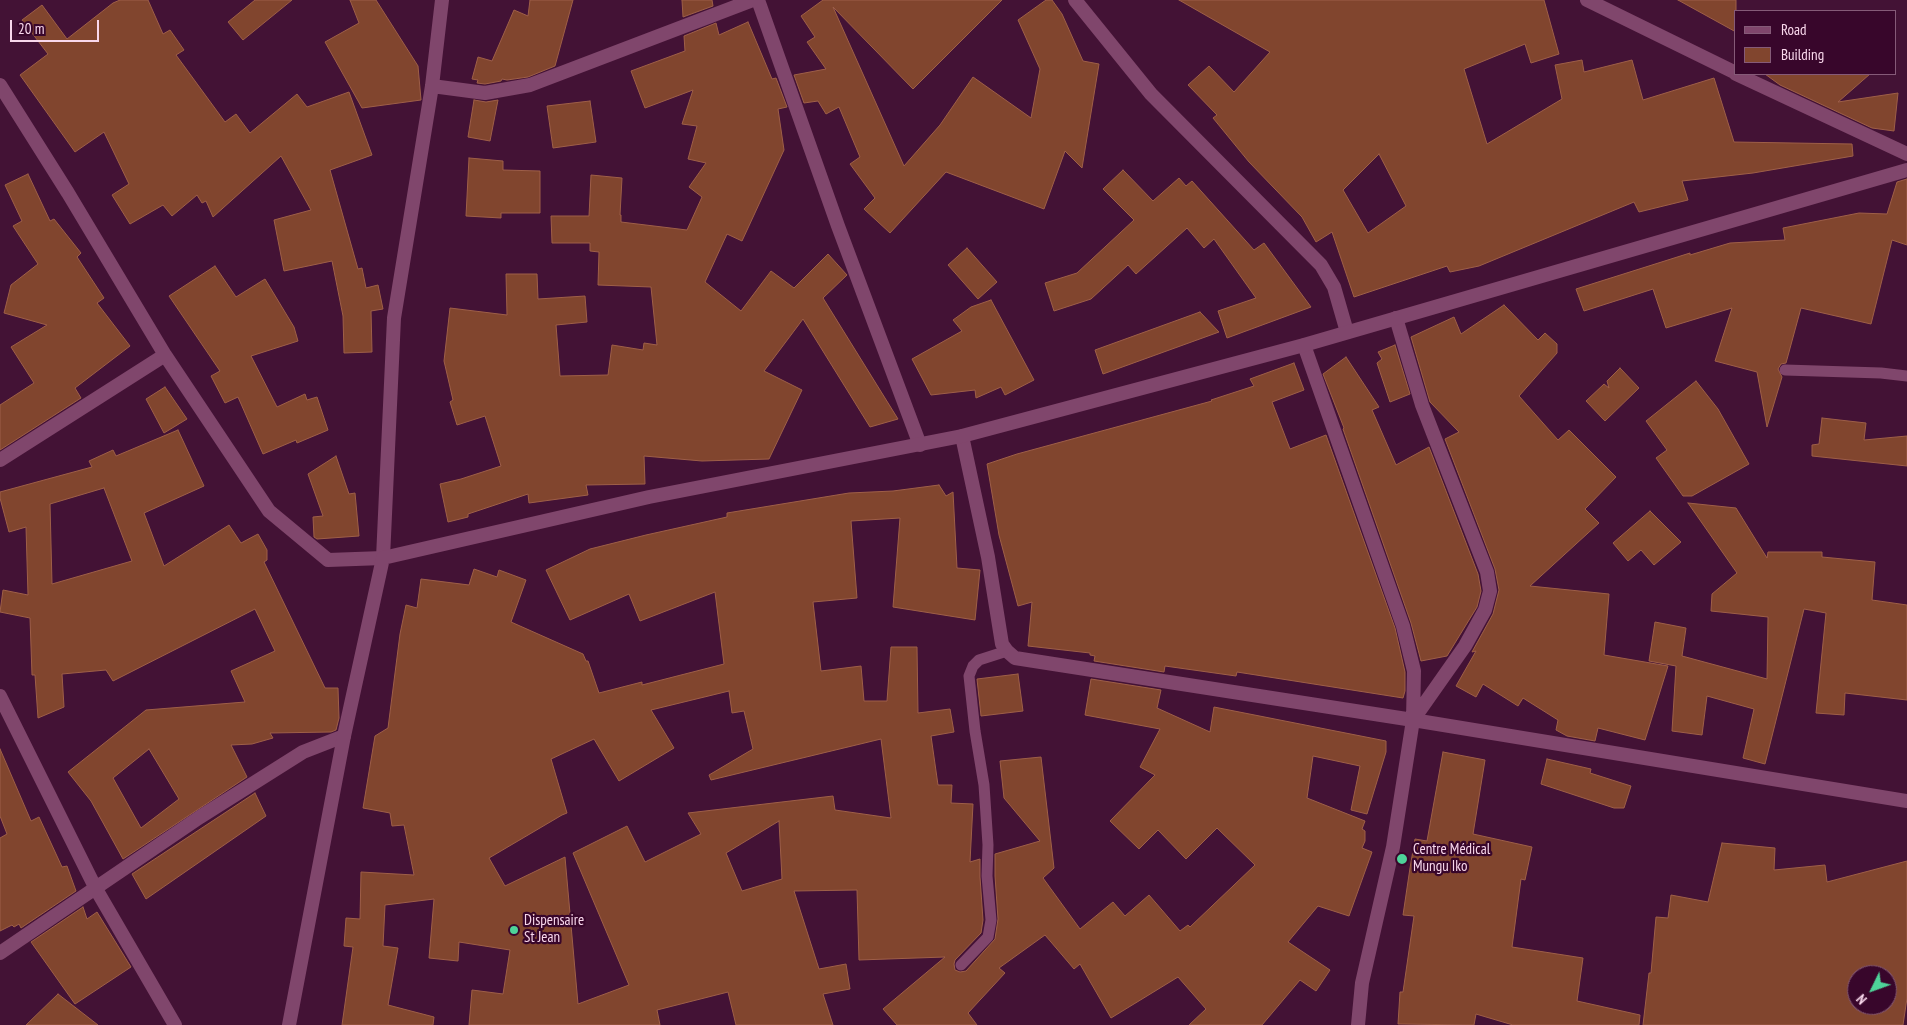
<!DOCTYPE html>
<meta charset="utf-8">
<style>
body{margin:0}
#map{position:relative;width:1907px;height:1025px;overflow:hidden;background:#431235;font-family:"PT Sans Narrow",sans-serif}
canvas{display:block}
.legend{position:absolute;left:1734px;top:10px;width:162px;height:65px;box-sizing:border-box;background:#38062b;border:1px solid #855a78;margin:0;padding:6px 9px;list-style:none;font-size:15px;color:#f9d8ec}
.legend li{display:flex;align-items:center;gap:10px;height:25px}
.legend b{width:25px;border:1px solid #855a78}
.north{position:absolute;left:1847px;top:965px;width:50px;height:50px;box-sizing:border-box;background:#38062b;border:1px solid #855a78;border-radius:50%;rotate:228deg;font-size:14px;font-weight:700;line-height:20px;text-align:center;color:#f9d8ec}
.north::after{content:'';display:block;margin:auto;width:18px;height:22px;background:#4ed399;clip-path:polygon(50% 0,100% 100%,50% 72%,0 100%)}
.scale{position:absolute;left:10px;top:20px;width:89px;height:22px;box-sizing:border-box;border:2px solid #f9d8ec;border-top:0;padding-left:6px;font-size:15px;line-height:18px;white-space:nowrap;color:#f9d8ec;-webkit-text-stroke:4px #38062b;paint-order:stroke}
</style>
<div id="map">
<canvas width="1907" height="1025"></canvas>
<ul class="legend">
<li><b style="height:6px;background:#80466c"></b>Road</li>
<li><b style="height:14px;background:#81452e"></b>Building</li>
</ul>
<div class="north">N</div>
<div class="scale">20 m</div>
</div>
<script>
const c = document.querySelector('canvas').getContext('2d');
c.lineJoin = 'round';
function paint(path, color) { c.fillStyle = color; c.fill(path, 'evenodd'); }
const toPath = rows => new Path2D(rows.map(r => 'M' + r).join(''));
function strokePath(path, color, width, dash) { c.strokeStyle = color; c.lineWidth = width; c.lineCap = dash ? 'butt' : 'round'; c.setLineDash(dash || []); c.stroke(path); }
function write(font, color, halo, rows, align = 'center') {
  c.font = font + ' "PT Sans Narrow",sans-serif'; c.lineWidth = 4.5; c.setLineDash([]); c.textBaseline = 'middle'; c.strokeStyle = halo; c.fillStyle = color; for (const [text, x, y, turn = 0] of rows) {
    c.save(); c.translate(x, y); c.rotate((+turn || 0) * Math.PI / 180); c.textAlign = isNaN(turn) ? turn : align; if (halo) c.strokeText(text, 0, 0); c.fillText(text, 0, 0); c.restore();
  }
}
const building = toPath([
 [120,0,148,0,163,34,170,30,184,50,176,55,225,122,236,114,250,133,297,94,307,107,349,92,372,155,330,170,358,269,362,268,366,288,378,285,383,309,371,311,372,352,344,353,343,316,332,261,284,271,274,220,311,210,281,156,213,217,206,201,202,203,197,195,172,216,163,205,130,224,112,195,129,184,104,132,75,152,20,75,48,54,22,20,42,5,67,39,113,3,120,0],
 [255,0,292,0,243,40,228,22,255,0],
 [350,0,376,0,418,66,421,100,362,108,325,42,359,23,350,0],
 [530,0,573,0,555,66,528,77,507,80,502,79,501,81,485,84,477,83,478,80,472,79,478,57,492,61,514,10,528,16,530,0],
 [682,0,712,0,713,6,683,17,682,0],
 [823,0,1002,0,913,89,833,7,904,166,940,125,973,77,1031,118,1040,69,1018,20,1046,0,1052,0,1062,14,1083,61,1099,64,1082,168,1065,151,1044,209,946,172,890,233,864,209,875,198,850,164,860,157,839,107,826,114,818,101,804,103,794,75,826,69,807,42,815,37,801,16,823,0],
 [1179,0,1544,0,1559,54,1531,63,1525,44,1464,69,1487,144,1562,99,1555,65,1582,60,1584,72,1632,60,1643,100,1714,78,1734,142,1852,144,1853,156,1753,173,1682,181,1688,200,1639,212,1634,202,1479,266,1450,272,1447,266,1354,297,1332,232,1316,242,1302,217,1249,162,1213,118,1217,115,1188,85,1209,66,1234,92,1270,52,1179,0],
 [1379,154,1406,206,1368,233,1343,190,1379,154],
 [1678,0,1736,0,1736,32,1678,0],
 [748,22,772,79,776,78,787,107,778,109,784,150,742,241,727,234,705,282,741,311,771,271,794,288,828,254,847,275,823,298,898,419,870,427,803,319,764,371,802,390,769,459,702,461,644,456,645,484,586,485,588,495,529,503,528,494,468,514,468,517,448,522,440,484,461,479,501,466,485,416,457,425,450,402,453,400,444,361,450,308,507,315,506,274,537,274,538,299,585,296,587,322,556,325,560,376,608,375,612,345,643,350,644,343,657,345,651,287,598,285,599,252,590,251,590,243,552,243,551,216,589,216,591,175,622,178,620,215,621,215,621,222,687,230,702,197,689,187,706,163,688,159,697,126,682,124,693,90,645,108,631,71,685,51,684,36,716,23,719,35,748,22],
 [1765,74,1870,74,1838,102,1898,93,1894,131,1872,128,1780,85,1765,74],
 [474,100,486,102,498,100,490,141,468,137,474,100],
 [590,101,596,142,553,148,547,106,590,101],
 [469,158,503,161,503,170,540,171,540,213,501,213,501,218,466,216,469,158],
 [1123,170,1153,201,1179,178,1186,186,1192,181,1254,250,1264,243,1311,307,1227,338,1218,311,1256,298,1214,239,1204,248,1187,228,1136,274,1128,265,1091,299,1054,311,1045,283,1077,273,1134,220,1103,189,1123,170],
 [28,174,50,221,54,219,81,253,77,257,104,298,97,303,130,346,75,388,81,398,0,450,0,405,34,383,11,347,47,325,4,313,11,285,38,264,13,226,22,221,5,185,28,174],
 [1907,179,1907,245,1892,240,1871,324,1801,308,1786,363,1781,364,1778,369,1782,377,1767,427,1757,372,1715,361,1732,308,1666,328,1653,289,1584,311,1576,289,1690,253,1690,255,1730,243,1785,240,1783,228,1859,213,1887,214,1897,182,1907,179],
 [967,248,997,282,978,299,948,265,967,248],
 [215,266,236,297,265,279,294,327,298,341,251,356,277,407,305,394,307,400,317,397,328,430,297,443,296,440,263,454,238,397,225,403,211,376,220,371,169,296,215,266],
 [991,300,1034,380,1005,395,1001,387,976,398,975,390,931,395,912,359,962,331,953,320,971,307,991,300],
 [1504,305,1538,340,1545,333,1557,344,1557,353,1519,396,1558,440,1569,430,1616,477,1585,509,1599,523,1530,586,1609,594,1604,655,1668,666,1645,740,1598,728,1595,741,1567,736,1556,730,1558,720,1523,698,1518,706,1483,684,1476,697,1456,686,1476,651,1472,652,1493,614,1499,590,1495,569,1445,439,1459,432,1430,402,1411,337,1454,317,1461,334,1504,305],
 [1200,312,1219,332,1103,374,1095,350,1200,312],
 [1395,345,1410,394,1390,402,1377,363,1382,359,1378,352,1395,345],
 [1346,357,1379,407,1372,410,1396,465,1429,447,1478,574,1481,591,1477,607,1447,656,1421,661,1411,623,1343,429,1344,428,1323,374,1346,357],
 [1294,363,1304,390,1272,402,1290,449,1326,435,1395,628,1405,672,1405,691,1403,698,1237,672,1236,676,1165,666,1164,672,1094,661,1095,656,1090,655,1090,653,1028,646,1032,602,1018,606,999,535,987,464,1017,454,1212,401,1211,400,1254,386,1250,379,1294,363],
 [1620,368,1639,388,1605,421,1586,401,1604,384,1609,388,1607,381,1620,368],
 [1696,381,1718,409,1749,464,1692,496,1683,496,1656,458,1667,450,1646,421,1696,381],
 [165,387,187,419,164,433,146,399,165,387],
 [1822,418,1866,423,1864,440,1907,436,1907,466,1812,456,1812,445,1819,444,1822,418],
 [178,430,204,486,144,513,164,566,229,525,241,543,258,534,267,550,267,560,264,562,325,688,338,688,339,718,336,730,331,732,270,733,273,738,252,744,231,745,247,777,123,859,91,801,68,772,146,710,245,702,231,671,275,651,255,609,113,681,106,670,62,674,64,707,38,718,35,675,32,675,30,618,0,612,3,590,28,595,26,527,9,532,0,498,0,492,92,467,89,461,113,450,116,456,178,430],
 [104,488,132,561,52,584,50,504,104,488],
 [149,749,179,799,141,828,113,778,149,749],
 [336,456,349,494,355,493,359,536,317,539,314,537,313,517,323,516,308,474,336,456],
 [939,485,946,496,953,492,957,568,980,570,975,620,893,607,900,518,851,521,857,598,813,602,821,671,861,666,864,701,887,701,891,647,917,647,918,713,950,709,954,732,931,736,938,785,952,785,951,803,973,804,970,862,980,859,980,877,983,920,981,933,955,960,954,964,955,970,960,972,966,971,995,939,998,919,995,876,995,854,1040,841,1004,798,1000,761,1041,757,1054,868,1043,878,1080,929,1113,902,1125,916,1149,895,1180,931,1188,925,1190,927,1255,865,1217,828,1186,859,1158,830,1139,849,1110,821,1155,775,1140,767,1160,729,1085,715,1091,679,1161,690,1157,708,1210,732,1214,707,1386,741,1386,752,1367,814,1351,810,1360,766,1313,756,1307,798,1365,821,1362,829,1365,831,1365,841,1362,848,1372,852,1349,916,1318,906,1288,942,1330,970,1316,991,1300,980,1262,1025,1189,1025,1206,1009,1178,977,1111,1018,1080,964,1074,969,1045,935,999,968,1005,973,968,1013,977,1025,897,1025,883,1009,945,957,859,960,857,890,794,891,819,969,846,964,850,989,823,994,833,1025,736,1025,728,992,657,1010,660,1025,469,1025,472,990,503,994,510,950,459,942,458,961,429,958,434,899,385,905,383,946,398,948,388,1005,434,1017,433,1025,342,1025,353,947,344,946,346,918,360,919,361,872,414,875,404,825,392,826,390,813,363,808,375,736,388,728,400,634,406,605,417,608,421,579,469,585,474,569,497,577,499,570,526,580,511,622,583,654,586,661,588,661,599,693,642,682,642,685,724,664,715,592,640,621,629,594,570,620,546,570,590,549,646,535,727,517,727,513,849,493,893,491,939,485],
 [729,691,732,713,744,711,753,749,709,775,711,780,881,739,891,818,835,810,833,796,688,813,701,834,645,862,627,826,573,853,629,985,578,1004,565,857,505,886,489,858,562,815,567,813,551,759,594,739,619,781,674,748,651,710,729,691],
 [779,821,782,879,742,891,726,853,779,821],
 [1688,503,1736,508,1767,558,1768,552,1822,552,1822,557,1875,562,1872,600,1907,605,1907,700,1845,693,1844,715,1816,713,1826,613,1804,609,1765,764,1743,758,1754,709,1707,696,1702,735,1672,731,1676,666,1649,661,1655,622,1686,628,1682,656,1767,679,1768,617,1711,611,1712,594,1737,573,1688,503],
 [1650,511,1681,542,1654,565,1641,550,1628,561,1613,543,1650,511],
 [1018,674,1023,711,981,716,977,679,1018,674],
 [0,749,31,821,39,817,62,867,67,866,76,891,21,928,19,924,14,927,12,925,0,931,0,838,7,834,0,816,0,749],
 [1443,752,1485,760,1473,834,1532,847,1525,880,1521,879,1512,947,1583,958,1577,1001,1640,1015,1639,1025,1513,1025,1476,1014,1474,1025,1398,1024,1400,992,1403,992,1414,916,1403,915,1410,868,1415,839,1427,841,1443,752],
 [1547,759,1591,769,1590,773,1631,786,1624,808,1614,808,1541,784,1547,759],
 [255,793,266,816,146,899,132,874,255,793],
 [1722,843,1775,848,1774,870,1825,865,1827,882,1907,861,1907,998,1903,1025,1643,1025,1649,973,1651,973,1656,917,1668,918,1671,895,1708,902,1722,843],
 [1857,975,1887,975,1887,1005,1857,1005,1857,975],
 [83,907,87,919,97,912,131,967,75,1004,31,942,83,907],
 [58,994,98,1025,26,1025,58,994]
]);
paint(building, '#81452e');
strokePath(building, '#9e5f48', 1);
strokePath(toPath([
 [1785,370,1881,373,1907,376],
 [961,965,988,937,991,920,987,876,988,845,984,785,975,731,969,676,973,666,979,660,1007,651]
]), '#80466c', 11);
strokePath(toPath([
 [758,0,838,226,920,445],
 [1075,0,1151,94,1321,265,1334,287,1347,332],
 [1587,0,1736,73],
 [1736,74,1907,154],
 [0,85,68,193,165,355,269,511,328,560,383,558,394,318,432,86,442,0],
 [432,86,485,93,530,85,753,0],
 [1396,318,1422,405,1487,572,1490,591,1485,610,1465,646,1413,720],
 [1304,345,1403,626,1414,671,1413,720,1393,847,1362,983,1358,1025],
 [962,436,988,557,1002,644,1007,651,1015,658,1413,720,1907,801],
 [0,460,165,355],
 [0,696,96,889,175,1025],
 [0,953,200,817,303,752,344,736]
]), '#80466c', 14);
strokePath(toPath([
 [289,1025,344,736,383,558,649,497,962,436,1304,345,1907,170]
]), '#80466c', 14);
for (const [x, y, r, color] of [
 [1402,859,6,"#4ed399"],
 [514,930,5,"#4ed399"]
]) { const dot = new Path2D(); dot.arc(x, y, r, 0, 2 * Math.PI); c.fillStyle = color; c.fill(dot); strokePath(dot, '#38062b', 2); }
write('15px', '#f9d8ec', '#38062b', [
 ["Centre Médical",1413,850],
 ["Mungu Iko",1413,867],
 ["Dispensaire",524,921],
 ["St Jean",524,938]
], 'left');
</script>
